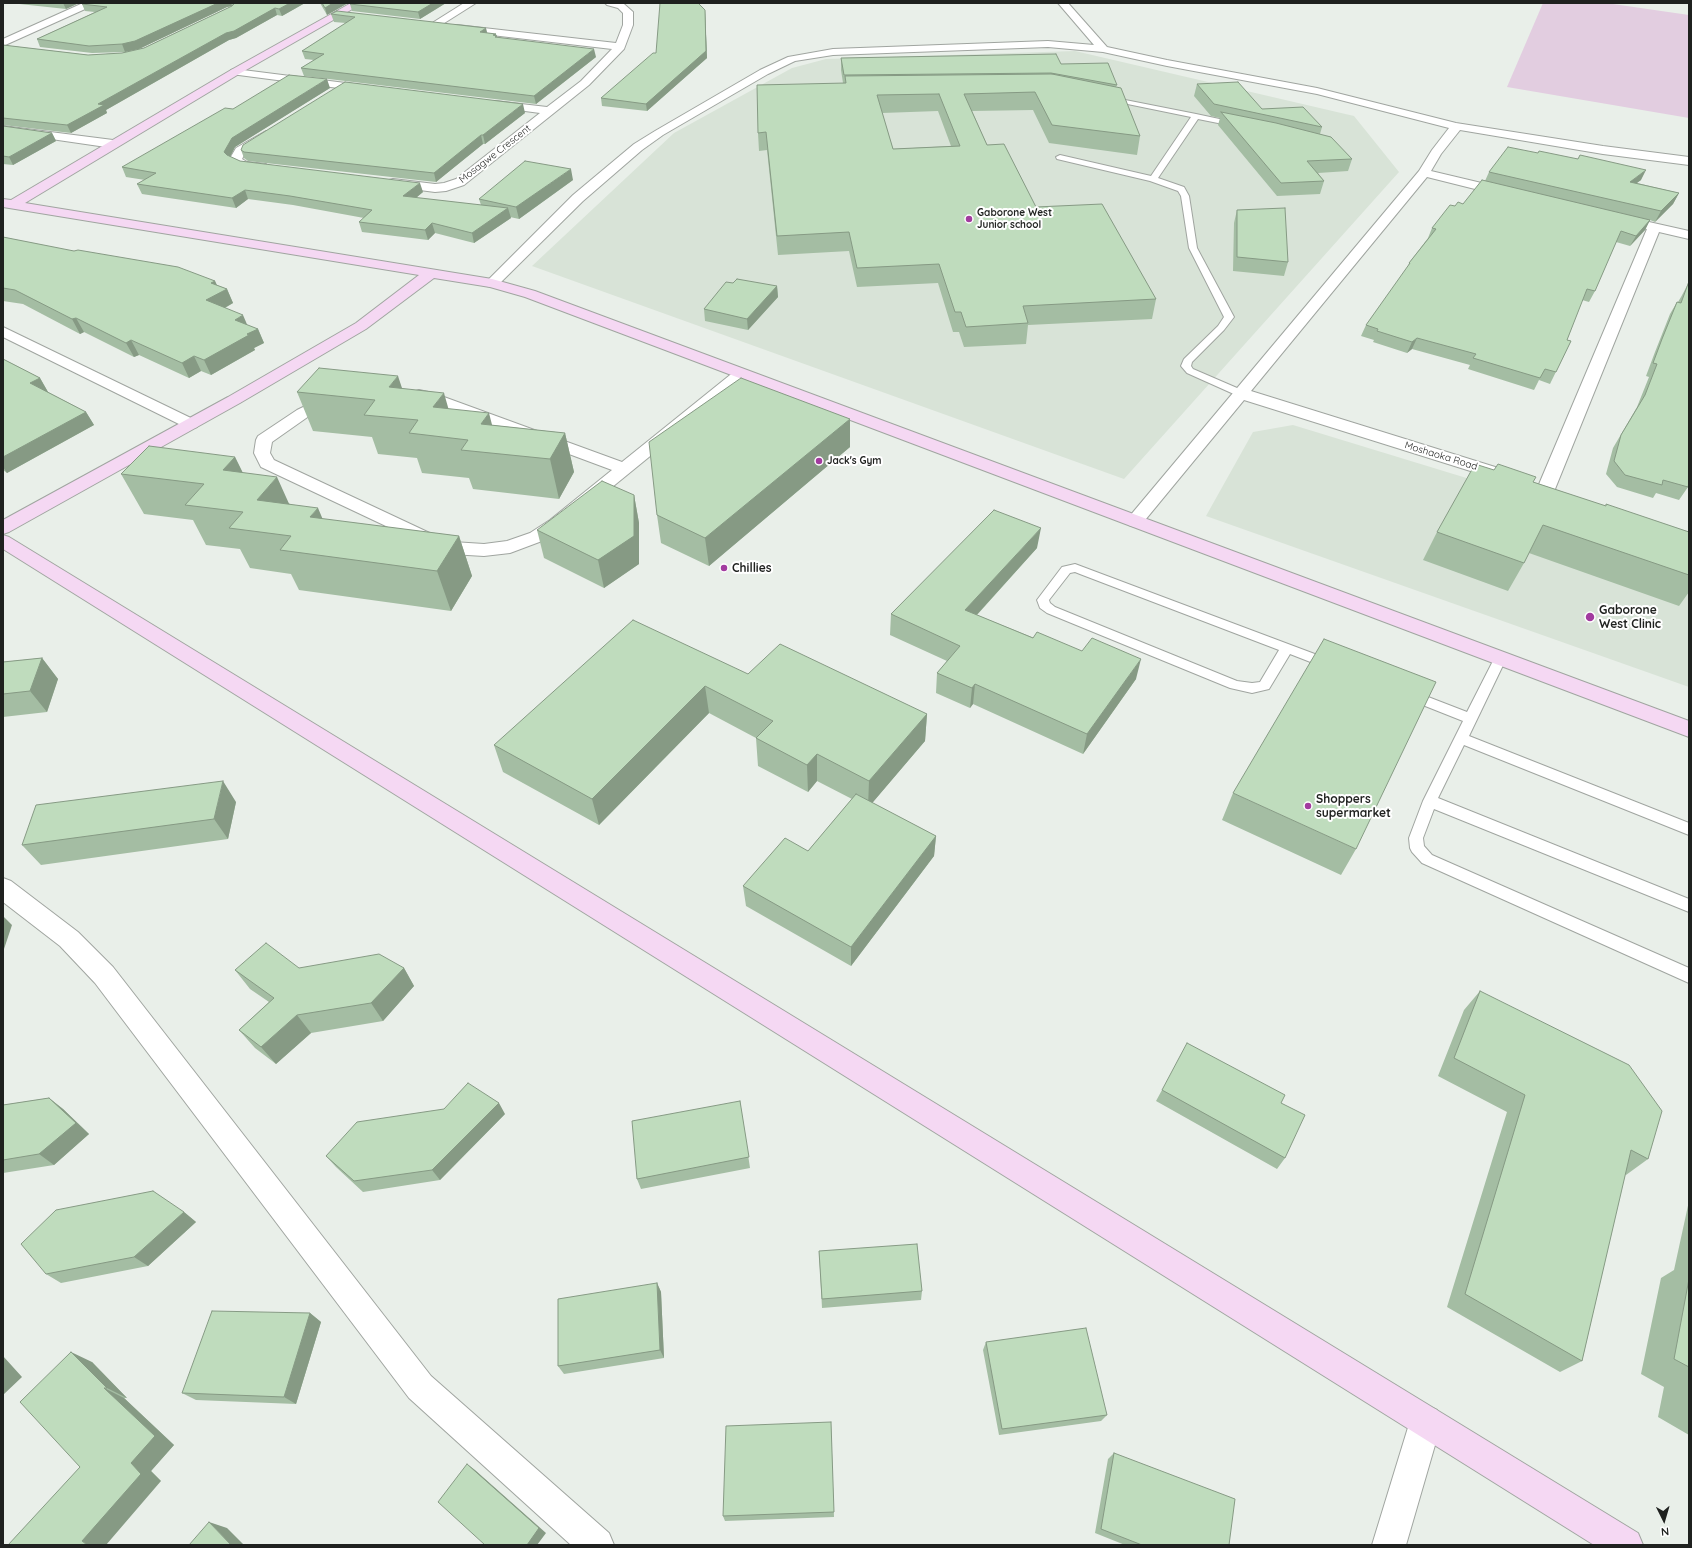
<!DOCTYPE html>
<style>
body{margin:0}
#map{position:relative;width:1692px;height:1548px;overflow:hidden;background:#e9efe9;font-family:Quicksand,sans-serif}
canvas{display:block}
.frame{position:absolute;inset:0;border:4px solid #1f211f;pointer-events:none}
.north{position:absolute;left:1644px;top:1500px;width:40px;height:40px;-webkit-text-stroke:3px #fff;paint-order:stroke;rotate:175deg;font-size:11px;font-weight:700;line-height:16px;text-align:center;color:#1f211f}
.north::after{content:'';display:block;margin:auto;width:14px;height:18px;background:#1f211f;clip-path:polygon(50% 0,100% 100%,50% 72%,0 100%)}
</style>
<div id="map">
<canvas width="1692" height="1548"></canvas>
<div class="frame"></div>
<div class="north">N</div>
</div>
<script>
const c = document.querySelector('canvas').getContext('2d');
c.lineJoin = 'round';
function paint(path, color) { c.fillStyle = color; c.fill(path, 'evenodd'); }
const toPath = rows => new Path2D(rows.map(r => 'M' + r).join(''));
function strokePath(path, color, width, dash) { c.strokeStyle = color; c.lineWidth = width; c.lineCap = dash ? 'butt' : 'round'; c.setLineDash(dash || []); c.stroke(path); }
function write(font, color, halo, rows, align = 'center') {
  c.font = font + ' Quicksand,sans-serif'; c.lineWidth = 4; c.setLineDash([]); c.textBaseline = 'middle'; c.strokeStyle = halo; c.fillStyle = color; for (const [text, x, y, turn = 0] of rows) {
    c.save(); c.translate(x, y); c.rotate((+turn || 0) * Math.PI / 180); c.textAlign = isNaN(turn) ? turn : align; if (halo) c.strokeText(text, 0, 0); c.fillText(text, 0, 0); c.restore();
  }
}
paint(toPath([
 [1075,51,1354,116,1399,172,1124,479,532,266,674,133,792,68,826,59],
 [1293,425,1689,546,1689,687,1206,516,1253,432]
]), '#d8e3d7');
paint(toPath([
 [1543,3,1606,3,1689,15,1689,118,1507,87]
]), '#e2cde0');
const lane = toPath([
 [1105,96,1196,114,1238,123,1242,125,1238,127,1198,119,1158,178,1184,187,1189,196,1197,248,1234,317,1224,330,1192,362,1191,366,1193,369,1244,391,1245,393,1244,395,1236,395,1187,373,1181,366,1184,359,1218,326,1224,317,1189,248,1181,196,1178,191,1150,181,1057,159,1056,157,1060,155,1151,176,1191,117,1108,100,1104,98,1105,96],
 [1075,564,1336,662,1337,665,1336,668,1331,670,1290,654,1269,689,1252,693,1230,688,1047,613,1040,608,1037,600,1062,567,1075,564],
 [1075,572,1080,574,1279,650,1260,682,1252,683,1237,681,1055,607,1050,603,1049,600,1070,573,1075,572],
 [1500,654,1505,656,1506,659,1469,736,1689,823,1689,835,1464,745,1438,798,1689,899,1689,912,1434,809,1423,838,1424,846,1432,855,1689,968,1689,983,1422,863,1412,852,1410,848,1409,838,1423,801,1463,721,1405,698,1403,695,1405,692,1410,690,1467,712,1494,659,1495,656,1500,654]
]);
const street = toPath([
 [83,3,96,3,94,5,3,46,3,39,83,3],
 [464,3,476,3,438,27,434,28,429,25,464,3],
 [605,3,624,4,633,12,633,25,624,49,589,85,464,185,446,191,435,192,389,186,387,183,389,180,393,179,435,184,444,183,456,179,540,113,495,107,491,106,489,104,491,102,495,101,547,107,581,81,612,49,457,31,453,30,452,28,453,26,457,25,616,43,623,25,623,13,618,8,607,5,605,3],
 [1058,3,1068,3,1107,47,1167,60,1317,88,1456,123,1603,146,1689,157,1689,165,1603,154,1460,130,1441,154,1431,171,1511,190,1513,193,1511,196,1507,197,1427,177,1251,391,1508,471,1511,475,1508,479,1502,480,1496,479,1244,400,1141,525,1135,527,1129,525,1126,521,1129,517,1419,171,1432,150,1449,128,1317,94,1167,66,1103,52,1048,47,833,55,795,61,768,74,663,135,642,150,583,201,497,286,492,287,487,286,485,283,573,195,634,144,655,131,760,70,788,57,833,49,1048,41,1094,45,1058,3],
 [235,69,369,86,375,89,369,92,231,74,230,72,231,70,235,69],
 [3,126,113,140,117,141,119,144,117,147,113,148,3,132,3,126],
 [266,131,270,133,272,135,270,137,245,153,242,159,247,162,266,164,268,167,266,170,262,171,244,169,231,163,229,160,236,148,266,131],
 [1640,220,1689,231,1689,239,1659,232,1555,489,1552,493,1546,494,1540,493,1537,489,1647,229,1635,227,1633,224,1635,221,1640,220],
 [3,327,197,421,199,424,197,427,191,429,185,427,3,337,3,327],
 [741,369,747,371,749,374,747,377,562,528,542,541,510,553,484,556,451,554,424,544,261,467,254,453,256,440,258,436,297,410,326,396,332,394,338,396,340,399,338,402,309,416,272,442,270,453,274,460,436,536,453,542,484,544,507,541,530,533,550,520,612,470,424,400,413,398,411,395,413,392,419,390,433,393,622,462,735,371,741,369],
 [3,878,11,881,78,932,113,967,431,1376,609,1533,614,1545,571,1545,409,1398,95,983,60,946,3,902,3,878],
 [1426,1405,1437,1410,1442,1421,1406,1545,1372,1545,1410,1421,1415,1410,1426,1405]
]);
const secondary = toPath([
 [351,3,363,3,239,74,25,203,492,279,535,291,1689,721,1689,737,525,297,490,287,434,278,366,329,240,403,9,532,3,534,3,520,228,397,356,323,419,275,3,207,3,199,11,200,231,70,351,3],
 [3,535,9,537,1638,1533,1643,1545,1594,1545,3,549,3,535]
]);
strokePath(lane, '#a0a5a0', 2);
strokePath(street, '#a0a5a0', 2);
strokePath(secondary, '#a0a5a0', 2);
paint(lane, '#fff');
paint(street, '#fff');
paint(secondary, '#f5d8f3');
paint(toPath([
 [10,3,79,3,66,9],
 [84,3,305,3,282,16,277,15,236,38,229,40,106,110,107,113,71,133,3,125,3,45,88,55,122,53,144,48,232,6,227,7,139,49,125,52,92,53,40,47,37,39,95,12,85,11,82,4],
 [320,3,348,3,327,15],
 [446,3,420,19,352,11,350,4],
 [705,10,707,58,647,111,602,106,601,98,656,53],
 [331,14,496,34,497,37,596,57,536,104,304,76,301,68,314,60,305,59,302,51,346,23,334,22],
 [841,58,1061,64,1117,85,1116,87,1140,136,1137,155,1049,143,1033,110,972,111,987,145,1036,207,1156,299,1152,319,1028,325,1026,344,964,347,959,332,953,332,938,283,857,287,849,251,778,255,767,150,759,151,758,133,843,83,841,70],
 [938,111,951,146,893,149,882,113],
 [1197,84,1262,109,1322,127,1320,134,1352,159,1348,171,1318,173,1324,181,1320,194,1277,196,1218,125,1220,118,1211,116,1194,96],
 [330,88,235,147,230,157,240,161,423,192,416,198,481,205,479,199,573,180,519,219,510,217,511,218,474,243,435,233,428,240,362,232,359,222,364,218,293,205,248,199,236,208,142,194,137,184,145,180,126,177,122,167,233,109],
 [525,113,485,144,483,144,436,182,248,161,244,158,241,150],
 [3,126,52,133,56,141,13,165,3,164],
 [1489,172,1641,180,1637,183,1679,193,1673,204,1655,222,1650,220,1645,230,1630,246,1616,242,1595,291,1589,302,1582,300,1567,340,1571,341,1550,384,1539,380,1534,390,1468,369,1470,365,1412,349,1407,353,1373,342,1374,340,1361,336,1366,325,1408,267,1409,263,1428,238,1432,228,1455,206,1463,204,1485,181],
 [1237,210,1288,262,1284,276,1233,271,1234,223],
 [3,237,215,281,217,285,227,289,233,303,225,308,247,325,258,329,264,343,254,348,255,350,211,375,201,371,189,378,139,355,134,357,84,332,80,334,23,304,3,301],
 [1688,284,1688,487,1679,500,1656,493,1653,498,1617,487,1606,474,1613,448,1637,407,1649,377,1646,376,1655,352,1670,314,1677,302,1678,302,1681,297],
 [777,286,778,297,748,330,705,321,704,309],
 [3,359,40,378,48,392,86,412,94,425,7,473,3,470],
 [402,389,448,409,492,425,565,433,574,472,559,499,473,489,469,478,422,473,417,458,378,454,372,437,313,431,297,392],
 [850,419,850,447,709,566,661,543,657,515],
 [235,457,243,473,290,504,322,519,459,536,472,576,451,611,299,590,291,574,250,568,240,549,206,545,193,520,144,514,121,474],
 [1533,482,1605,506,1689,532,1689,592,1679,606,1529,553,1524,563,1508,591,1423,560,1437,532],
 [634,495,639,523,639,564,604,588,544,558,537,530],
 [1037,548,977,615,1136,679,1083,754,973,704,970,708,936,693,937,673,947,661,890,635,891,614],
 [42,658,58,679,47,712,3,717,3,662],
 [748,674,927,714,925,741,872,803,936,836,934,856,851,966,746,906,743,886,808,851,852,799,817,781,808,792,758,766,756,738,709,713,599,825,503,772,494,745],
 [1233,793,1356,849,1341,875,1222,820],
 [236,802,228,839,41,865,22,845],
 [299,968,404,968,414,986,383,1021,311,1033,276,1064,255,1048,239,1030,269,1002,250,989,235,970],
 [1480,991,1648,1159,1626,1175,1625,1174,1582,1361,1560,1372,1447,1307,1507,1112,1438,1076,1464,1010],
 [1162,1090,1281,1103,1285,1158,1277,1169,1156,1101],
 [49,1098,63,1109,89,1134,54,1165,3,1173,3,1105],
 [740,1101,750,1168,641,1189,637,1179],
 [505,1114,440,1180,363,1192,336,1167,326,1156],
 [1689,1201,1689,1435,1658,1417,1664,1387,1641,1374,1661,1278,1674,1270],
 [184,1212,196,1222,148,1266,61,1283,46,1274],
 [819,1251,922,1291,921,1300,822,1308],
 [657,1283,661,1292,664,1358,564,1374,558,1366],
 [310,1313,321,1322,296,1404,196,1400,182,1393],
 [986,1342,1107,1415,1101,1421,999,1435,983,1350],
 [92,1362,127,1398,124,1398,174,1445,151,1471,161,1481,80,1467],
 [831,1422,834,1517,725,1521,723,1516],
 [1114,1453,1229,1545,1125,1545,1095,1533,1108,1459]
]), '#a4bda3');
paint(toPath([
 [63,3,79,3,66,9],
 [218,3,231,3,232,6,227,7,139,49,125,52,122,44],
 [290,3,305,3,282,16,279,9],
 [333,3,348,3,327,15,325,8],
 [433,3,446,3,420,19,418,12],
 [275,8,277,15,236,38,229,40,106,110,107,113,71,133,67,125,98,104,226,33],
 [705,10,707,58,647,111,646,104],
 [486,28,488,36,480,32],
 [594,49,596,57,536,104,534,96],
 [327,79,330,88,235,147,228,161,224,152,232,138],
 [523,104,525,113,485,144,483,135],
 [52,133,56,141,13,165,9,157],
 [481,135,483,144,436,182,434,173],
 [571,169,573,180,519,219,516,207],
 [1646,170,1641,180,1624,192,1630,182],
 [420,183,423,192,406,206,403,196],
 [245,190,248,199,236,208,232,198],
 [1679,193,1673,204,1655,222,1661,211],
 [508,208,511,218,474,243,472,233],
 [1650,220,1645,230,1630,246,1636,236],
 [432,223,435,233,428,240,425,230],
 [215,281,220,293,227,289,233,303,212,315,206,300,211,283],
 [777,286,778,297,748,330,747,319],
 [243,315,249,329,235,320],
 [76,318,84,332,80,334,72,319],
 [258,329,264,343,254,348,255,350,211,375,204,360,247,334],
 [1417,338,1412,349,1407,353,1412,342],
 [131,340,139,355,134,357,126,343],
 [194,356,201,371,189,378,182,363],
 [398,376,411,415,389,387],
 [40,378,48,392,38,396,30,383],
 [444,393,455,432,433,407],
 [86,412,94,425,7,473,3,467,3,457],
 [489,413,499,452,481,424],
 [850,419,850,447,709,566,705,538],
 [565,433,574,472,559,499,550,459],
 [235,457,254,496,223,470],
 [277,477,295,517,257,500],
 [634,495,639,523,639,564,604,588,598,560],
 [318,508,335,548,310,517],
 [1041,528,1037,548,963,630,965,610],
 [459,536,472,576,451,611,437,571],
 [42,658,58,679,47,712,30,691],
 [1141,659,1136,679,1083,754,1087,734],
 [975,684,973,704,970,708,972,688],
 [705,686,709,713,599,825,592,799],
 [927,714,925,741,868,808,869,781],
 [817,754,817,781,808,792,807,765],
 [223,781,236,802,228,839,214,819],
 [936,836,934,856,851,966,851,947],
 [3,916,12,925,3,952],
 [404,968,414,986,383,1021,371,1003],
 [297,1015,311,1033,276,1064,261,1047],
 [49,1098,63,1109,89,1134,54,1165,39,1154],
 [499,1103,505,1114,440,1180,432,1170],
 [184,1212,196,1222,148,1266,134,1257],
 [657,1283,661,1292,664,1358,660,1350],
 [310,1313,321,1322,296,1404,284,1397],
 [71,1352,92,1362,127,1398,107,1388],
 [3,1356,22,1377,3,1395],
 [104,1388,124,1398,174,1445,151,1471,161,1481,106,1545,87,1545,82,1541,131,1463],
 [467,1464,475,1470,546,1533,537,1545,527,1545],
 [209,1522,227,1528,244,1545,231,1545]
]), '#869a84');
const building = toPath([
 [84,3,218,3,135,41,122,44,89,46,37,39,107,7,82,4,84,3],
 [235,3,290,3,279,9,275,8,234,31,226,33,98,104,104,105,67,125,3,118,3,45,88,55,122,53,144,48,232,6,235,3],
 [322,3,333,3,325,8,322,3],
 [352,3,433,3,418,12,350,4,352,3],
 [660,3,698,3,705,10,706,51,646,104,601,98,653,53,656,53,660,3],
 [337,11,486,28,480,32,496,34,493,35,497,36,495,37,594,49,534,96,301,68,324,54,302,51,355,17,331,14,337,11],
 [1056,54,1061,64,1108,63,1117,85,1051,73,844,75,841,58,1056,54],
 [1052,74,1121,88,1140,136,1052,125,1035,92,964,94,987,145,1004,144,1036,207,1102,204,1156,299,1023,306,1028,323,966,327,961,312,955,312,939,264,857,268,849,232,777,236,766,132,758,133,757,85,846,83,845,76,1052,74],
 [939,94,960,146,893,149,877,95,939,94],
 [289,75,327,79,232,138,224,152,227,155,240,161,420,183,403,196,508,208,472,233,432,223,425,230,359,222,372,210,290,196,245,190,232,198,137,184,156,173,122,167,225,108,233,109,289,75],
 [345,82,523,104,483,135,481,135,434,173,244,152,241,150,243,145,345,82],
 [1238,82,1262,109,1303,107,1322,127,1214,104,1197,84,1238,82],
 [1221,112,1276,123,1331,137,1352,159,1307,161,1324,181,1281,183,1221,112],
 [3,126,52,133,9,157,3,156,3,126],
 [1508,147,1538,153,1539,151,1578,159,1580,155,1646,170,1630,182,1679,193,1661,211,1489,172,1508,147],
 [525,161,571,169,516,207,479,199,525,161],
 [1482,180,1650,220,1636,236,1621,231,1595,291,1587,289,1567,340,1571,341,1556,372,1545,369,1540,378,1473,358,1476,354,1417,338,1412,342,1377,331,1378,329,1366,325,1410,263,1409,263,1436,229,1432,228,1450,205,1455,206,1458,202,1463,204,1482,180],
 [1285,208,1288,262,1237,257,1237,210,1285,208],
 [3,237,74,251,78,250,178,267,215,281,211,283,227,289,206,300,243,315,235,320,258,329,247,334,249,335,204,360,194,356,182,363,131,340,126,343,76,318,72,319,15,290,3,288,3,237],
 [737,279,777,286,747,319,704,309,726,282,733,283,737,279],
 [1688,284,1689,285,1689,483,1688,487,1663,480,1662,485,1625,475,1614,461,1621,435,1645,395,1657,364,1653,363,1662,339,1677,302,1681,303,1688,284],
 [3,359,40,378,30,383,86,412,3,457,3,359],
 [319,368,398,376,389,387,444,393,433,407,489,413,481,424,565,433,550,459,461,450,468,440,409,433,418,420,364,415,375,400,297,392,319,368],
 [741,378,850,419,705,538,657,515,649,442,741,378],
 [149,446,235,457,223,470,277,477,257,500,318,508,310,517,459,536,437,571,280,550,291,536,229,528,243,512,185,505,204,484,121,474,149,446],
 [1475,464,1494,470,1498,464,1536,477,1533,482,1606,506,1606,504,1689,532,1689,575,1543,525,1524,563,1437,532,1475,464],
 [602,481,634,495,634,536,598,560,537,530,602,481],
 [994,510,1041,528,965,610,1033,638,1037,632,1082,651,1092,638,1141,659,1087,734,975,684,972,688,937,673,960,646,891,614,994,510],
 [633,620,748,674,780,644,927,714,869,781,817,754,807,765,756,738,773,721,705,686,592,799,494,745,633,620],
 [1324,639,1436,682,1356,849,1233,793,1324,639],
 [42,658,30,691,3,694,3,662,42,658],
 [223,781,214,819,22,845,36,805,223,781],
 [856,794,936,836,851,947,743,886,785,838,808,851,856,794],
 [266,943,299,968,379,954,404,968,371,1003,297,1015,261,1047,239,1030,274,998,235,970,266,943],
 [1480,991,1629,1065,1662,1111,1648,1159,1631,1150,1582,1361,1465,1294,1525,1095,1454,1058,1480,991],
 [1187,1043,1285,1095,1281,1103,1305,1115,1285,1158,1162,1090,1187,1043],
 [468,1083,499,1103,432,1170,354,1181,326,1156,357,1122,444,1109,468,1083],
 [49,1098,76,1123,39,1154,3,1160,3,1105,49,1098],
 [740,1101,749,1157,637,1179,632,1121,740,1101],
 [153,1191,184,1212,134,1257,46,1274,21,1244,56,1210,153,1191],
 [917,1244,922,1291,822,1299,819,1251,917,1244],
 [1689,1279,1689,1367,1674,1359,1689,1279],
 [657,1283,660,1350,558,1366,558,1299,657,1283],
 [212,1311,310,1313,284,1397,182,1393,212,1311],
 [1086,1328,1107,1415,1002,1429,986,1342,1086,1328],
 [71,1352,107,1388,104,1388,155,1436,131,1463,141,1474,82,1541,87,1545,8,1545,80,1467,20,1402,71,1352],
 [831,1422,834,1512,723,1516,726,1426,831,1422],
 [1114,1453,1235,1499,1229,1545,1142,1545,1101,1529,1114,1453],
 [467,1464,539,1528,527,1545,485,1545,438,1502,467,1464],
 [209,1522,231,1545,189,1545,209,1522]
]);
paint(building, '#bfdcbd');
strokePath(building, '#869a84', 1);
for (const [x, y, r, color] of [
 [969,219,4,"#a23b9f"],
 [819,461,4,"#a23b9f"],
 [724,568,4,"#a23b9f"],
 [1590,617,5,"#a23b9f"],
 [1308,806,4,"#a23b9f"]
]) { const dot = new Path2D(); dot.arc(x, y, r, 0, 2 * Math.PI); c.fillStyle = color; c.fill(dot); strokePath(dot, '#fff', 1.5); }
write('10px', '#1f211f', '#fff', [
 ["Mosagwe Crescent",495,154,-38],
 ["Moshaoka Road",1441,456,17]
]);
write('bold 10px', '#1f211f', '#fff', [
 ["Gaborone West",977,213],
 ["Junior school",977,225],
 ["Jack's Gym",827,461]
], 'left');
write('bold 12px', '#1f211f', '#fff', [
 ["Chillies",732,568],
 ["Gaborone",1599,610],
 ["West Clinic",1599,624],
 ["Shoppers",1316,799],
 ["supermarket",1316,813]
], 'left');
</script>
